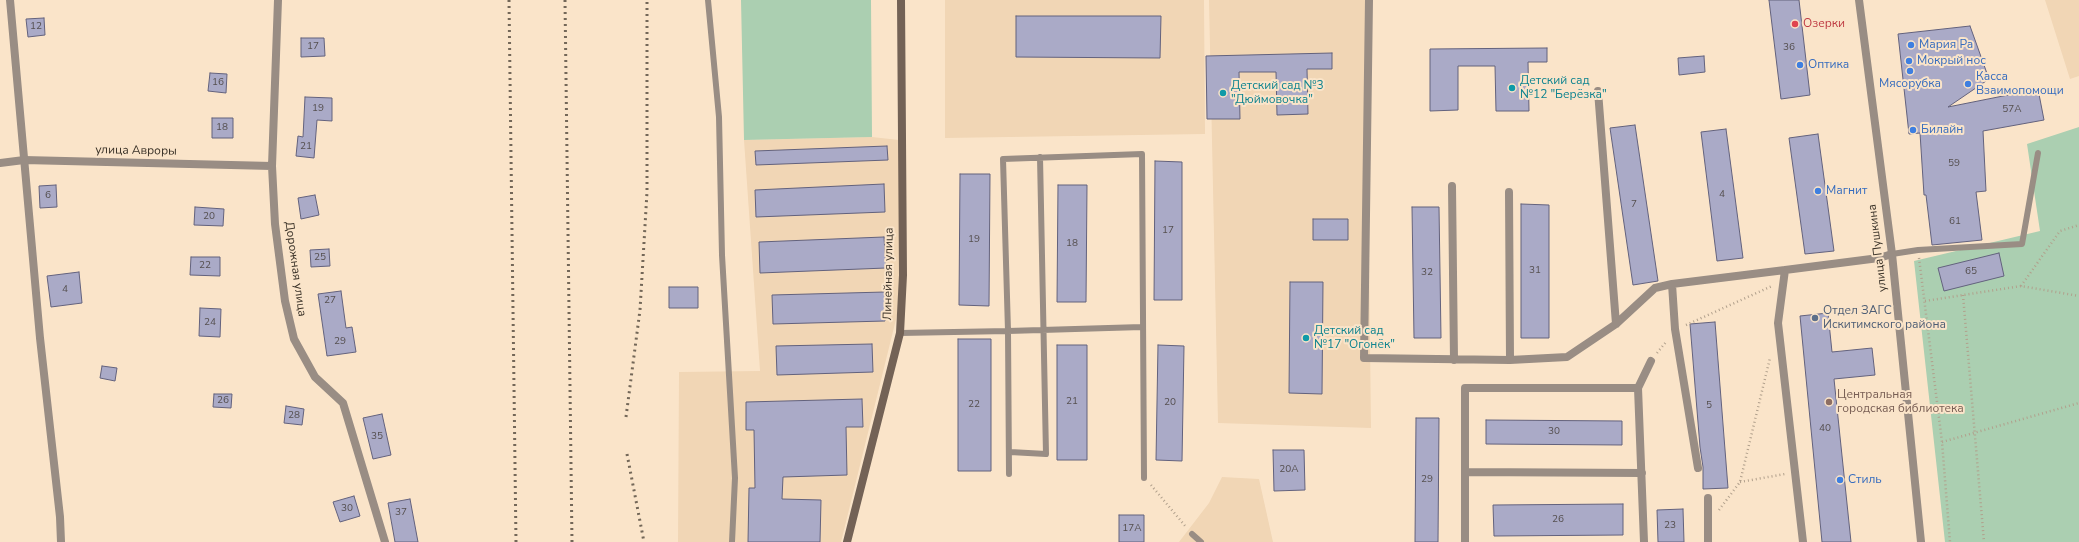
<!DOCTYPE html>
<meta charset="utf-8">
<style>
body{margin:0}
canvas{display:block;background:#fae4c9}
</style>
<canvas width="2079" height="542"></canvas>
<script>
const c = document.querySelector('canvas').getContext('2d');
c.lineJoin = 'round';
function paint(path, color) { c.fillStyle = color; c.fill(path, 'evenodd'); }
const toPath = rows => new Path2D(rows.map(r => 'M' + r).join(''));
function strokePath(path, color, width, dash) { c.strokeStyle = color; c.lineWidth = width; c.lineCap = dash ? 'butt' : 'round'; c.setLineDash(dash || []); c.stroke(path); }
function write(font, color, halo, rows, align = 'center') {
  c.font = font + ' "Nunito Sans",sans-serif'; c.lineWidth = 4; c.setLineDash([]); c.textBaseline = 'middle'; c.strokeStyle = halo; c.fillStyle = color; for (const [text, x, y, turn = 0] of rows) {
    c.save(); c.translate(x, y); c.rotate((+turn || 0) * Math.PI / 180); c.textAlign = isNaN(turn) ? turn : align; if (halo) c.strokeText(text, 0, 0); c.fillText(text, 0, 0); c.restore();
  }
}
paint(toPath([
 [945,0,1204,0,1205,134,945,138],
 [1209,0,1366,0,1371,428,1218,423],
 [2045,0,2079,0,2079,76,2070,79],
 [872,137,899,140,901,299,841,542,678,542,679,372,760,371,744,140],
 [1222,477,1259,479,1273,542,1179,542,1209,503]
]), '#f1d6b5');
paint(toPath([
 [741,0,871,0,872,137,744,140],
 [2079,127,2079,542,1945,542,1914,261,2040,231,2027,144]
]), '#abcfb1');
const building = toPath([
 [1769,0,1799,0,1810,95,1781,99,1769,0],
 [1016,16,1161,16,1160,58,1016,57,1016,16],
 [44,18,45,35,28,37,26,19,44,18],
 [1970,26,1989,79,1948,107,2038,89,2044,120,1983,131,1986,191,1976,192,1982,240,1932,245,1926,195,1924,195,1920,133,1909,134,1898,34,1970,26],
 [301,38,324,38,325,56,301,57,301,38],
 [1547,48,1547,62,1528,62,1529,111,1496,111,1495,66,1458,66,1458,110,1430,111,1430,49,1547,48],
 [1332,53,1332,69,1307,69,1308,114,1277,115,1276,72,1239,72,1240,119,1207,119,1206,56,1332,53],
 [1704,56,1705,72,1679,75,1678,58,1704,56],
 [210,73,227,74,226,93,208,91,210,73],
 [305,97,332,98,332,121,317,120,314,158,296,156,298,136,303,137,305,97],
 [212,118,233,118,233,138,212,138,212,118],
 [1635,125,1658,281,1633,285,1610,128,1635,125],
 [1726,129,1743,258,1717,261,1701,132,1726,129],
 [1818,134,1834,251,1805,254,1789,138,1818,134],
 [887,146,888,160,756,165,755,151,887,146],
 [1155,161,1182,162,1182,300,1154,300,1155,161],
 [960,174,990,174,989,306,959,305,960,174],
 [884,184,885,212,756,217,755,190,884,184],
 [56,185,57,207,40,208,39,186,56,185],
 [1058,185,1087,185,1086,302,1057,302,1058,185],
 [315,195,319,215,301,219,298,198,315,195],
 [1521,204,1549,205,1549,338,1521,338,1521,204],
 [195,207,224,209,223,226,194,225,195,207],
 [1412,207,1439,207,1441,338,1414,338,1412,207],
 [1313,219,1348,219,1348,240,1313,240,1313,219],
 [884,237,886,268,760,273,759,242,884,237],
 [329,249,330,266,311,267,310,250,329,249],
 [1999,253,2004,276,1944,291,1938,268,1999,253],
 [191,257,220,257,220,276,190,275,191,257],
 [79,272,82,303,51,307,47,276,79,272],
 [1290,282,1323,282,1322,394,1289,393,1290,282],
 [669,287,698,287,698,308,669,308,669,287],
 [341,291,346,328,352,327,356,352,327,356,318,294,341,291],
 [885,292,885,321,773,324,772,295,885,292],
 [200,308,221,309,220,337,199,336,200,308],
 [1828,313,1832,352,1872,348,1875,375,1834,379,1851,542,1822,542,1800,316,1828,313],
 [1715,322,1728,488,1703,489,1703,467,1700,447,1690,324,1715,322],
 [958,339,991,339,991,471,958,471,958,339],
 [872,344,873,372,777,375,776,346,872,344],
 [1057,345,1087,345,1087,460,1057,460,1057,345],
 [1158,345,1184,346,1182,461,1156,460,1158,345],
 [102,366,117,368,115,381,100,378,102,366],
 [214,394,232,394,231,408,213,407,214,394],
 [862,399,863,427,846,427,847,475,783,477,782,499,821,500,820,542,748,542,749,488,755,488,754,430,746,430,746,402,862,399],
 [286,406,304,409,302,425,284,423,286,406],
 [382,414,391,455,373,459,363,418,382,414],
 [1416,418,1439,418,1438,542,1415,542,1416,418],
 [1486,420,1622,421,1622,445,1486,444,1486,420],
 [1273,450,1304,450,1305,490,1274,491,1273,450],
 [354,496,360,516,340,522,333,502,354,496],
 [410,499,418,542,395,542,388,503,410,499],
 [1623,504,1623,535,1494,536,1493,505,1623,504],
 [1683,509,1684,542,1658,542,1657,510,1683,509],
 [1119,515,1144,515,1144,542,1119,542,1119,515]
]);
paint(building, '#aaaac7');
strokePath(building, '#63627d', 1);
strokePath(toPath([
 [1919,258,1942,442,1950,542],
 [2021,286,2060,231,2079,225],
 [1963,295,1984,542],
 [1925,301,2021,286,2079,296],
 [1686,325,1772,286],
 [1657,353,1666,342],
 [1942,442,2079,403],
 [1740,482,1785,474],
 [1151,485,1186,527],
 [1719,510,1740,482,1770,358]
]), '#b1a08c', 2.5, [1, 3]);
strokePath(toPath([
 [708,0,719,117,722,255,735,478,732,542],
 [1892,254,1918,250,2022,244,2038,153],
 [900,333,1008,331,1003,159,1142,154,1144,478],
 [1010,452,1046,454,1040,157],
 [1009,474,1008,331,1142,327],
 [1192,534,1201,542]
]), '#998d84', 6);
strokePath(toPath([
 [278,0,272,166,275,224,285,301,294,339,315,377,343,403,385,542],
 [1369,0,1364,358,1510,360,1567,357,1616,324,1655,288,1672,284,1785,270],
 [1598,91,1616,324],
 [0,163,24,160,272,166],
 [1452,186,1454,360],
 [1509,192,1510,360],
 [1672,284,1675,329,1698,468],
 [1465,472,1642,473],
 [1708,498,1708,542],
 [1465,542,1465,388,1638,388],
 [1644,542,1638,388,1651,361],
 [1803,542,1778,323,1785,270,1879,258,1892,254]
]), '#998d84', 8);
strokePath(toPath([
 [10,0,40,338,60,517,61,542],
 [1859,0,1892,254,1921,542]
]), '#998d84', 8);
strokePath(toPath([
 [847,542,900,333,903,275,901,0]
]), '#736256', 8);
strokePath(toPath([
 [509,0,516,542],
 [565,0,572,542],
 [626,417,640,310,647,192,647,0],
 [627,454,644,542]
]), '#736758', 3, [2, 4]);
for (const [x, y, r, color] of [
 [1795,24,4,"#e0444e"],
 [1911,45,4,"#3f7fe0"],
 [1909,61,4,"#3f7fe0"],
 [1800,65,4,"#3f7fe0"],
 [1910,71,4,"#3f7fe0"],
 [1968,84,4,"#3f7fe0"],
 [1512,88,4,"#0f9aa8"],
 [1223,93,4,"#0f9aa8"],
 [1913,130,4,"#3f7fe0"],
 [1818,191,4,"#3f7fe0"],
 [1815,318,4,"#5c6f8a"],
 [1306,338,4,"#0f9aa8"],
 [1829,402,4,"#8d6e63"],
 [1840,480,4,"#3f7fe0"]
]) { const dot = new Path2D(); dot.arc(x, y, r, 0, 2 * Math.PI); c.fillStyle = color; c.fill(dot); strokePath(dot, '#fae4c9', 1.5); }
write('10px', '#554f4f', null, [
 ["12",36,27],
 ["17",313,47],
 ["36",1789,48],
 ["16",218,83],
 ["19",318,109],
 ["57А",2012,110],
 ["18",222,128],
 ["21",306,147],
 ["59",1954,164],
 ["4",1722,195],
 ["6",48,196],
 ["7",1634,205],
 ["20",209,217],
 ["61",1955,222],
 ["17",1168,231],
 ["19",974,240],
 ["18",1072,244],
 ["25",320,258],
 ["22",205,266],
 ["31",1535,271],
 ["65",1971,272],
 ["32",1427,273],
 ["4",65,290],
 ["27",330,301],
 ["24",210,323],
 ["29",340,342],
 ["26",223,401],
 ["21",1072,402],
 ["20",1170,403],
 ["22",974,405],
 ["5",1709,406],
 ["28",294,416],
 ["40",1825,429],
 ["30",1554,432],
 ["35",377,437],
 ["20А",1289,470],
 ["29",1427,480],
 ["30",347,509],
 ["37",401,513],
 ["26",1558,520],
 ["23",1670,526],
 ["17А",1132,529]
]);
write('12px', '#be3a42', '#fae4c9', [
 ["Озерки",1803,24]
], 'left');
write('12px', '#366cbe', '#fae4c9', [
 ["Мария Ра",1919,45],
 ["Мокрый нос",1917,61],
 ["Оптика",1808,65],
 ["Касса",1976,77],
 ["Взаимопомощи",1976,91],
 ["Мясорубка",1910,84,"center"],
 ["Билайн",1921,130],
 ["Магнит",1826,191],
 ["Стиль",1848,480]
], 'left');
write('12px', '#0d838f', '#fae4c9', [
 ["Детский сад",1520,81],
 ["№12 \"Берёзка\"",1520,95],
 ["Детский сад №3",1231,86],
 ["\"Дюймовочка\"",1231,100],
 ["Детский сад",1314,331],
 ["№17 \"Огонёк\"",1314,345]
], 'left');
write('12px', '#393127', '#fae4c9', [
 ["улица Авроры",136,151,1],
 ["улица Пушкина",1878,248,-97],
 ["Дорожная улица",295,269,82],
 ["Линейная улица",889,274,-89]
]);
write('12px', '#4e5e75', '#fae4c9', [
 ["Отдел ЗАГС",1823,311],
 ["Искитимского района",1823,325]
], 'left');
write('12px', '#785e54', '#fae4c9', [
 ["Центральная",1837,395],
 ["городская библиотека",1837,409]
], 'left');
</script>
